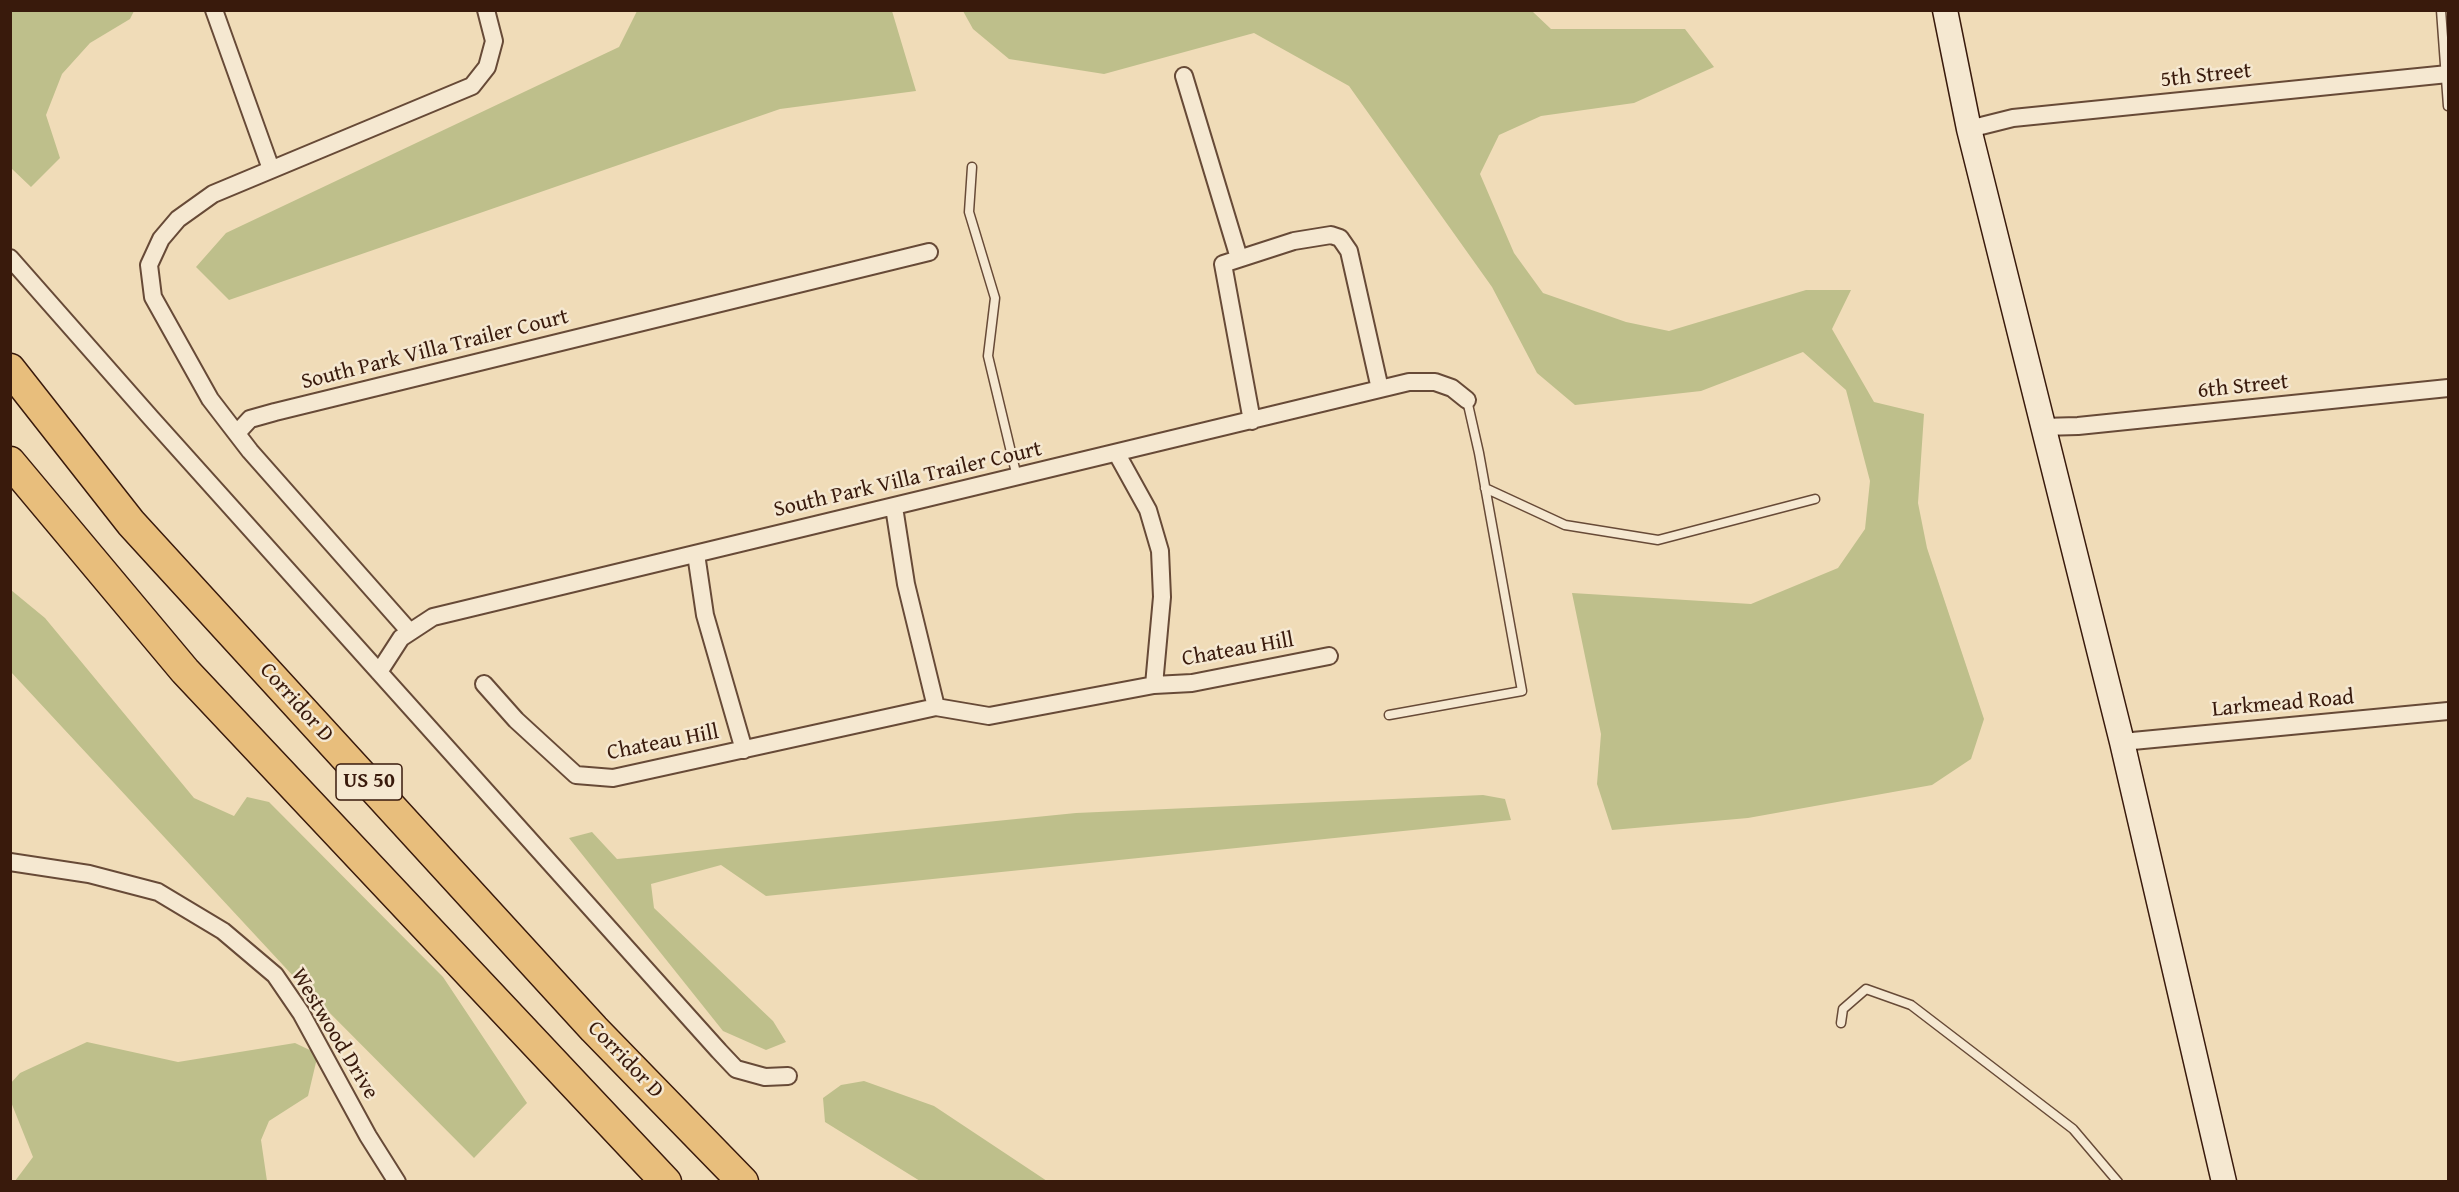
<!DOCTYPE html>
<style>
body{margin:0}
#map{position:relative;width:2459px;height:1192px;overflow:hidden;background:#f0dcb8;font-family:"Gentium Book Plus",serif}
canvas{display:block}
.frame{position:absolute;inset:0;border:12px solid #391a0c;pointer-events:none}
</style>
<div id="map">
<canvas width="2459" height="1192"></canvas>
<div class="frame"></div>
</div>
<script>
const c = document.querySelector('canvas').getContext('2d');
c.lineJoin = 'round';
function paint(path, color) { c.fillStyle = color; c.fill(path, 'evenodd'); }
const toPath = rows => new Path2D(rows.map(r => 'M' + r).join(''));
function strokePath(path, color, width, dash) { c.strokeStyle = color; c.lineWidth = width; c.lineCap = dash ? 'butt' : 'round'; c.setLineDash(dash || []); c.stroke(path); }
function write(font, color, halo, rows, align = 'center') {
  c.font = font + ' "Gentium Book Plus",serif'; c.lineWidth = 5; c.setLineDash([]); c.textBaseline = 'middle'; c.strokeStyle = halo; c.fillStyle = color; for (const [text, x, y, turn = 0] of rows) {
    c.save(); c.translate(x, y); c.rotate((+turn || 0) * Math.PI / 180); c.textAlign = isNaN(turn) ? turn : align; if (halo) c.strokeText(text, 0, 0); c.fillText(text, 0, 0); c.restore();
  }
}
paint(toPath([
 [10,11,134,11,130,19,90,43,62,74,46,115,60,158,31,187,11,168],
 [637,11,892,11,916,91,780,109,229,300,196,267,226,233,619,47],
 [1532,11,1551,29,1685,29,1714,67,1634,103,1541,116,1499,135,1480,174,1514,253,1543,293,1626,322,1669,331,1806,290,1851,290,1832,329,1874,402,1924,414,1918,503,1927,548,1984,719,1971,759,1932,785,1748,818,1612,830,1597,784,1601,734,1572,593,1751,604,1838,568,1865,529,1870,481,1846,390,1803,352,1701,391,1575,405,1537,373,1492,287,1349,86,1254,33,1104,74,1009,59,973,29,963,11],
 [11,590,45,618,194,798,234,816,247,797,269,802,443,977,527,1103,474,1158,295,978,11,672],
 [1483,795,1505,799,1511,820,766,896,721,865,651,884,654,908,773,1021,786,1042,766,1050,723,1031,569,838,592,832,617,859,1076,813],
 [87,1042,178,1062,295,1043,318,1054,308,1096,269,1121,261,1140,267,1181,15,1181,33,1157,11,1102,10,1084,20,1073],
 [864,1081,934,1106,1047,1181,920,1181,825,1122,823,1098,841,1085]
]), '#bebf8b');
const service = toPath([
 [2441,10,2448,106],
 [972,167,969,212,995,298,988,356,1017,477],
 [1485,488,1565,525,1658,540,1815,499],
 [1389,715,1522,691,1479,453,1467,400],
 [1841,1023,1843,1009,1866,989,1911,1005,2073,1129,2118,1182]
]);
const minor = toPath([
 [214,10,271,169],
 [1184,76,1239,258],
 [1969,129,2013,118,2448,74],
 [10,258,151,418,719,1051,736,1069,765,1077,788,1076],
 [1252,421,1223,264,1294,241,1331,235,1340,238,1349,251,1380,389],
 [2042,427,2078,426,2448,388],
 [237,433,250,419,275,412,929,252],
 [1117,454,1148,510,1160,551,1162,597,1154,685],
 [894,507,906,584,936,707],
 [696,554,705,615,744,750],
 [410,632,250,451,210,399,153,297,149,265,161,239,178,219,213,194,472,86,487,67,494,41,486,10],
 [379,672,401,638,433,617,1409,382,1435,382,1452,388,1467,400],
 [484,684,516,720,576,775,613,778,936,707,989,716,1154,685,1192,683,1329,656],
 [2122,742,2448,711],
 [10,862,89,874,158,892,223,931,275,975,301,1013,368,1136,397,1182]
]);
const secondary = toPath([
 [1945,10,1969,129,2122,742,2224,1182]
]);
const motorway = toPath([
 [10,369,131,523,594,1029,743,1182],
 [10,462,185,671,666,1182]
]);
strokePath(service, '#674a37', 11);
strokePath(minor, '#674a37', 20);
strokePath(secondary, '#391a0c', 27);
strokePath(motorway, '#391a0c', 33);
strokePath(service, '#f5e8d1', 8);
strokePath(minor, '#f5e8d1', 16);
strokePath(secondary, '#f5e8d1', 24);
strokePath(motorway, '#e8be7c', 30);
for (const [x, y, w] of [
 [369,782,66]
]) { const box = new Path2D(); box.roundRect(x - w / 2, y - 18, w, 36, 4.5); c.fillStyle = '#f5e8d1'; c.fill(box); strokePath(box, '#391a0c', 1.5); }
write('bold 21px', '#391a0c', null, [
 ["US 50",369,782]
]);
write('22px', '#391a0c', '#f5e8d1', [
 ["5th Street",2206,76,-6],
 ["South Park Villa Trailer Court",435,350,-14],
 ["6th Street",2243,387,-6],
 ["South Park Villa Trailer Court",908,480,-13],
 ["Chateau Hill",1238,650,-10],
 ["Corridor D",296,703,48],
 ["Larkmead Road",2283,704,-5],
 ["Chateau Hill",663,743,-11],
 ["Westwood Drive",334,1034,59],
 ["Corridor D",625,1060,46]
]);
</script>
